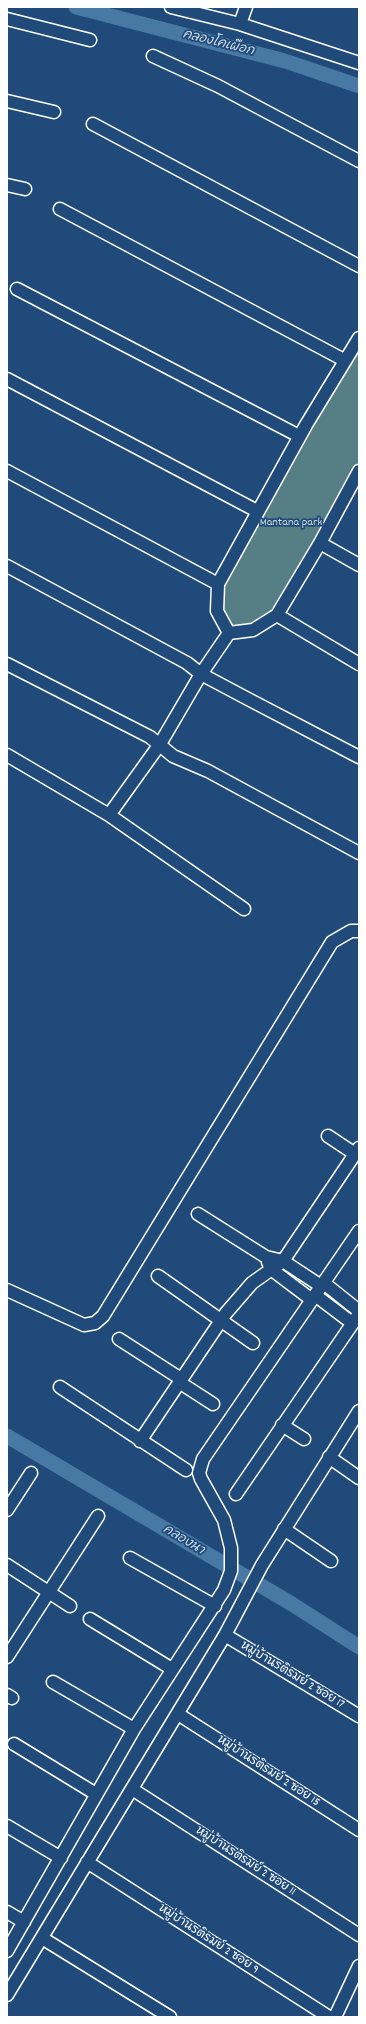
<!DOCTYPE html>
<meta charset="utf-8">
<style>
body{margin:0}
#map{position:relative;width:366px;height:2024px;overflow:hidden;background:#1f4a7a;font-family:Dekko,sans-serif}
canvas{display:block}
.frame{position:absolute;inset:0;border:8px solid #fff;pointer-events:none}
</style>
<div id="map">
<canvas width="366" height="2024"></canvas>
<div class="frame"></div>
</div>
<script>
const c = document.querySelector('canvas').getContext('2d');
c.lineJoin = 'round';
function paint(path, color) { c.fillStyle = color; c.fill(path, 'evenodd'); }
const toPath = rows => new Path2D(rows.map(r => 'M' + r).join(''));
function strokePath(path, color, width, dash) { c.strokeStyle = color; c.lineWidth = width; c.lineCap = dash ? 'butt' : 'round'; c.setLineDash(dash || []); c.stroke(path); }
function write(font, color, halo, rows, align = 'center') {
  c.font = font + ' Dekko,"Playpen Sans Thai",sans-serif'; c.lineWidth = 3.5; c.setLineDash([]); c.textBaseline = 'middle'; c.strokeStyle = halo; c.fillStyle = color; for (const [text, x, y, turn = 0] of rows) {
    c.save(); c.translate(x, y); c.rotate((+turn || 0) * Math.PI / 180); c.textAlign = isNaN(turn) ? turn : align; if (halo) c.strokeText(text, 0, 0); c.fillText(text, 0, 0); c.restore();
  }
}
paint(toPath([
 [359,338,359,471,273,613,253,630,227,627,218,584]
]), '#567e85');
strokePath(toPath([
 [76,7,285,61,359,86],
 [7,1436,292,1604,359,1647]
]), '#4878a4', 15);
const minor = toPath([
 [171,7,240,24,359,63],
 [7,19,90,40],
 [240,24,246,7],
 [153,56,218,86,359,161],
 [7,101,54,112],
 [93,124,359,266],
 [7,185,25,189],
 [60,209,344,360],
 [17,289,299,436],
 [7,379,257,511],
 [7,471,218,584],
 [320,543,359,565],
 [7,566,187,663,201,674,248,699,359,757],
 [277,615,359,664],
 [229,633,217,611,218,584,306,425,359,338],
 [229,633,253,630,277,615,320,543,359,471],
 [7,664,150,737,173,756,208,771,359,853],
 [7,755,109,815,244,909],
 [109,815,160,744,201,674,229,633],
 [328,1136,355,1154],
 [198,1214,266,1257,283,1261,321,1286],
 [268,1262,271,1269,312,1300],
 [158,1276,253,1343],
 [324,1283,359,1311],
 [7,1290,84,1325,95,1323,103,1316,332,942,351,931,359,931],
 [315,1295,352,1323],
 [119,1339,181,1379],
 [179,1382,213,1404],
 [60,1387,186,1470],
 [282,1425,304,1439],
 [140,1441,226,1313,252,1283,283,1261,359,1148],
 [329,1457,359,1478],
 [236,1494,359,1314],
 [7,1510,31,1473],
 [284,1529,331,1561],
 [130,1558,215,1606],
 [7,1565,70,1606],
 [90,1619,172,1669],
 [225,1635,359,1716],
 [7,1657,98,1516],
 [53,1682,134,1729],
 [7,1695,12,1698],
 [178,1714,359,1830],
 [14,1744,96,1794],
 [132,1789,359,1935],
 [7,1826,61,1858],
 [87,1862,329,2017],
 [7,1912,24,1922],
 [42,1938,170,2017],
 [7,1951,134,1729,224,1590,231,1571,231,1548,224,1520,201,1479,199,1473,203,1459,359,1231],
 [7,1995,225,1635,262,1565,359,1411],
 [335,2017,359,1966]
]);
strokePath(minor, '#fff', 15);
strokePath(minor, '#1f4a7a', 12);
write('12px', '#d5dfe0', '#1f4a7a', [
 ["Mantana park",291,523]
]);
write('12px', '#fff', '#1f4a7a', [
 ["หมู่บ้านรติรมย์ 2 ซอย 17",292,1676,31],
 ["หมู่บ้านรติรมย์ 2 ซอย 15",268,1772,33],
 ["หมู่บ้านรติรมย์ 2 ซอย 11",245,1862,33],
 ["หมู่บ้านรติรมย์ 2 ซอย 9",208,1940,33]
]);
write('italic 13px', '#d1dde8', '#1f4a7a', [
 ["คลองโคเผือก",218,44,14],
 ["คลองนา",183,1541,31]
]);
</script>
